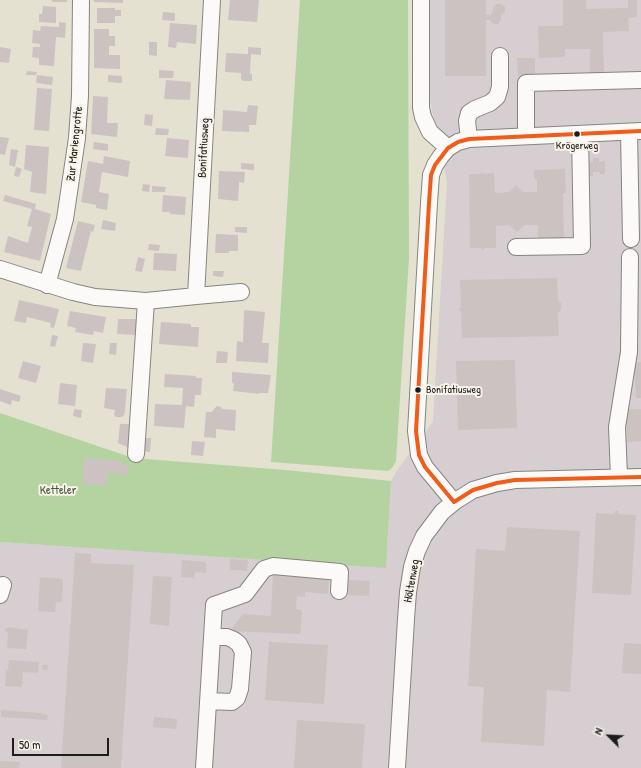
<!DOCTYPE html>
<meta charset="utf-8">
<style>
body{margin:0}
#map{position:relative;width:641px;height:768px;overflow:hidden;background:#e4e1d1;font-family:"Patrick Hand",sans-serif}
canvas{display:block}
.north{position:absolute;left:589px;top:716px;width:40px;height:40px;-webkit-text-stroke:3px #f7f3e8;paint-order:stroke;rotate:294deg;font-size:11px;font-weight:700;line-height:16px;text-align:center;color:#1c1c1c}
.north::after{content:'';display:block;margin:auto;width:14px;height:18px;background:#1c1c1c;clip-path:polygon(50% 0,100% 100%,50% 72%,0 100%)}
.scale{position:absolute;left:12px;top:738px;width:97px;height:18px;box-sizing:border-box;border:2px solid #1c1c1c;border-top:0;padding-left:5px;font-size:12px;line-height:14px;white-space:nowrap;color:#1c1c1c;-webkit-text-stroke:3px #f7f3e8;paint-order:stroke}
</style>
<div id="map">
<canvas width="641" height="768"></canvas>
<div class="north">N</div>
<div class="scale">50 m</div>
</div>
<script>
const c = document.querySelector('canvas').getContext('2d');
c.lineJoin = 'round';
function paint(path, color) { c.fillStyle = color; c.fill(path, 'evenodd'); }
const toPath = rows => new Path2D(rows.map(r => 'M' + r).join(''));
function strokePath(path, color, width, dash) { c.strokeStyle = color; c.lineWidth = width; c.lineCap = dash ? 'butt' : 'round'; c.setLineDash(dash || []); c.stroke(path); }
function write(font, color, halo, rows, align = 'center') {
  c.font = font + ' "Patrick Hand",sans-serif'; c.lineWidth = 4; c.setLineDash([]); c.textBaseline = 'middle'; c.strokeStyle = halo; c.fillStyle = color; for (const [text, x, y, turn = 0] of rows) {
    c.save(); c.translate(x, y); c.rotate((+turn || 0) * Math.PI / 180); c.textAlign = isNaN(turn) ? turn : align; if (halo) c.strokeText(text, 0, 0); c.fillText(text, 0, 0); c.restore();
  }
}
paint(toPath([
 [429,0,641,0,641,768,0,768,0,542,386,567,391,481,396,472,433,421,447,182,430,101]
]), '#d7ced2');
paint(toPath([
 [300,0,408,0,409,258,396,461,392,468,388,471,271,462],
 [0,413,133,458,286,470,391,481,386,568,0,542]
]), '#b5d3a1');
paint(toPath([
 [52,0,67,0,67,2,52,2],
 [94,0,123,0,123,3,94,2],
 [230,0,259,0,257,22,228,20],
 [445,0,486,0,486,15,490,15,493,12,493,7,496,4,501,4,505,7,505,12,501,15,501,20,498,24,493,24,490,20,486,20,486,76,445,76],
 [563,0,586,0,586,9,628,8,628,0,637,0,637,17,628,18,629,31,603,32,604,74,590,74,590,49,565,49,565,57,539,58,538,26,563,26],
 [43,6,56,7,56,23,39,22,39,14,42,14],
 [97,8,115,8,115,10,121,10,121,16,115,16,115,23,97,23],
 [163,12,175,13,175,21,162,20],
 [59,22,66,23,65,38,56,37,54,66,39,65,39,58,32,57,33,47,40,47,40,44,32,43,33,30,40,31,41,26,59,27],
 [170,23,197,25,196,44,177,42,176,48,168,47],
 [94,29,109,29,109,36,115,36,115,46,109,46,109,55,120,55,120,69,94,68],
 [149,42,157,42,157,56,149,55],
 [0,47,11,49,9,63,0,62],
 [248,47,261,48,261,55,251,54,250,74,252,74,252,80,251,81,243,81,241,79,241,73,225,72,226,53,248,54],
 [517,58,535,58,535,75,518,76],
 [159,70,174,71,173,78,159,78],
 [27,71,37,72,36,75,26,75],
 [37,75,53,77,52,85,36,83],
 [108,75,122,76,122,83,108,82],
 [166,80,191,82,190,100,164,99],
 [37,88,52,89,49,131,34,130],
 [93,96,108,97,107,123,118,123,117,137,91,134],
 [248,105,258,106,256,125,249,125,249,132,222,131,223,110,247,112],
 [145,114,153,115,152,126,144,125],
 [156,128,169,129,168,135,155,135],
 [0,137,9,138,5,155,0,154],
 [167,138,189,140,188,158,165,156],
 [94,142,108,144,108,151,93,149],
 [26,145,49,147,46,194,30,192,32,172,24,169],
 [11,149,18,150,15,167,9,165],
 [104,156,130,161,128,177,102,172,99,192,109,194,107,210,96,208,96,205,81,202,88,161,103,164],
 [593,158,599,158,599,162,605,161,605,174,600,174,599,172,593,172,593,176,587,176,587,162,593,162],
 [241,163,254,164,254,170,241,169],
 [16,167,22,169,19,177,14,176],
 [565,169,566,193,563,193,564,238,538,239,538,225,524,225,517,232,509,225,496,226,496,248,485,248,483,250,481,248,470,248,469,174,480,174,482,172,483,174,494,173,495,193,509,192,516,185,523,192,537,192,537,179,534,179,534,170],
 [219,171,245,172,244,183,239,182,238,201,218,199],
 [143,184,150,185,149,192,142,191],
 [152,186,166,187,165,192,152,192],
 [5,195,36,204,35,209,51,214,40,261,4,252,8,236,28,243,32,227,27,226,32,209,3,201],
 [163,195,186,197,185,215,170,214,170,212,162,212],
 [103,220,116,223,115,231,101,229],
 [78,221,95,225,93,232,91,231,81,271,66,268],
 [235,227,247,227,247,233,235,232],
 [216,234,238,235,238,251,229,251,229,253,215,253],
 [149,244,160,245,159,251,148,250],
 [154,253,177,254,176,271,153,270],
 [138,257,145,259,142,272,135,271],
 [213,271,224,271,223,277,213,276],
 [557,278,558,300,561,303,561,310,558,313,559,336,462,338,461,312,459,310,461,306,460,280],
 [19,300,59,309,54,328,50,327,51,323,27,317,26,323,14,321],
 [244,310,265,312,262,343,269,343,268,363,236,361,237,341,243,342],
 [70,311,106,317,103,333,94,331,93,335,75,332,76,328,67,326],
 [118,319,138,319,137,335,117,334],
 [161,322,191,324,191,327,199,327,198,347,159,344],
 [52,335,58,336,55,347,50,346],
 [83,343,96,344,93,363,81,361],
 [110,343,117,343,116,355,109,354],
 [217,351,228,352,227,363,216,363],
 [515,360,517,428,458,430,456,361],
 [23,361,41,366,36,383,18,378],
 [641,362,641,398,636,398,634,363],
 [232,372,271,375,268,393,259,393,259,394,233,391,234,384,232,382],
 [165,374,196,376,196,378,202,378,201,395,195,395,194,407,186,406,184,428,154,426,155,404,182,405,183,388,164,387],
 [60,383,77,385,75,406,58,404],
 [106,388,127,389,125,411,124,415,122,417,116,417,114,415,115,410,104,408],
 [0,389,21,396,19,402,12,400,11,405,0,401],
 [217,406,221,407,222,409,236,410,235,431,216,429,216,438,204,437,206,412,212,412,214,409],
 [74,409,82,410,81,418,73,416],
 [627,409,641,409,641,441,627,442],
 [120,424,131,424,130,448,118,443],
 [144,438,151,438,150,452,143,451],
 [192,441,205,442,203,456,191,455],
 [84,458,122,461,122,464,128,465,127,475,108,473,107,485,82,484],
 [615,511,618,511,619,514,636,515,631,595,592,593,596,513,614,514],
 [507,527,580,531,570,692,547,690,544,746,481,742,484,687,468,686,476,549,505,551],
 [75,553,91,554,91,563,134,565,121,768,61,768],
 [230,559,248,560,247,571,230,570],
 [182,560,206,562,206,573,195,572,194,578,181,577],
 [273,572,329,575,328,594,305,592,305,597,297,596,296,609,302,610,300,634,230,631,243,614,271,616],
 [153,576,172,577,169,626,150,624],
 [40,577,63,579,62,602,56,602,55,612,38,611],
 [349,580,370,581,369,596,348,595],
 [8,627,28,630,26,649,7,648,8,633,6,632,5,629],
 [269,642,328,645,324,704,265,700],
 [624,643,641,644,641,674,622,673],
 [9,660,39,662,38,673,23,672,22,687,5,686,6,670,8,670],
 [42,665,48,665,47,670,42,669],
 [1,710,41,713,41,714,48,715,47,720,1,717],
 [154,717,177,719,176,729,153,727],
 [297,720,365,724,362,768,294,768],
 [0,761,20,762,19,768,0,768]
]), '#ccc2c2');
const minor = toPath([
 [421,0,421,108,423,117,430,132,448,148],
 [629,132,631,239],
 [526,136,526,83,641,80],
 [469,139,467,121,469,113,475,109,490,103,497,97,500,87,500,56],
 [516,247,582,246,580,134],
 [0,269,73,292,95,297,146,301,196,296,212,0],
 [47,285,65,219,77,138,80,96,81,0],
 [196,296,241,292],
 [136,454,146,301],
 [619,477,617,427,629,352,630,257],
 [454,502,425,467,419,455,416,431,429,203,431,175,435,165,441,156,448,148,458,142,469,139,641,131],
 [0,595,3,585],
 [209,701,232,702,237,698,240,689,243,652,239,644,234,640,227,637,212,637],
 [204,768,214,605,245,594,264,569,273,566,340,572,339,591],
 [397,768,406,619,408,592,412,567,417,551,424,536,442,512,454,502,473,490,497,483,515,480,641,477]
]);
strokePath(minor, '#86857d', 18);
strokePath(minor, '#fbfaf8', 16);
strokePath(toPath([
 [454,502,425,467,419,455,416,431,429,203,431,175,435,165,448,148,458,142,469,139,641,131],
 [454,502,473,490,497,483,515,480,641,477]
]), '#f25c19', 4);
for (const [x, y, r, color] of [
 [577,134,3.5,"#1c1c1c"],
 [418,390,3.5,"#1c1c1c"]
]) { const dot = new Path2D(); dot.arc(x, y, r, 0, 2 * Math.PI); c.fillStyle = color; c.fill(dot); strokePath(dot, '#f7f3e8', 1.5); }
write('11px', '#1c1c1c', '#f7f3e8', [
 ["Krögerweg",577,146],
 ["Bonifatiusweg",426,390,"left"]
]);
write('12px', '#1c1c1c', '#f7f3e8', [
 ["Zur Mariengrotte",75,144,-84],
 ["Bonifatiusweg",204,148,-87],
 ["Höltenweg",412,581,-80]
]);
write('12px', '#44583d', '#f7f3e8', [
 ["Ketteler",58,491]
]);
</script>
